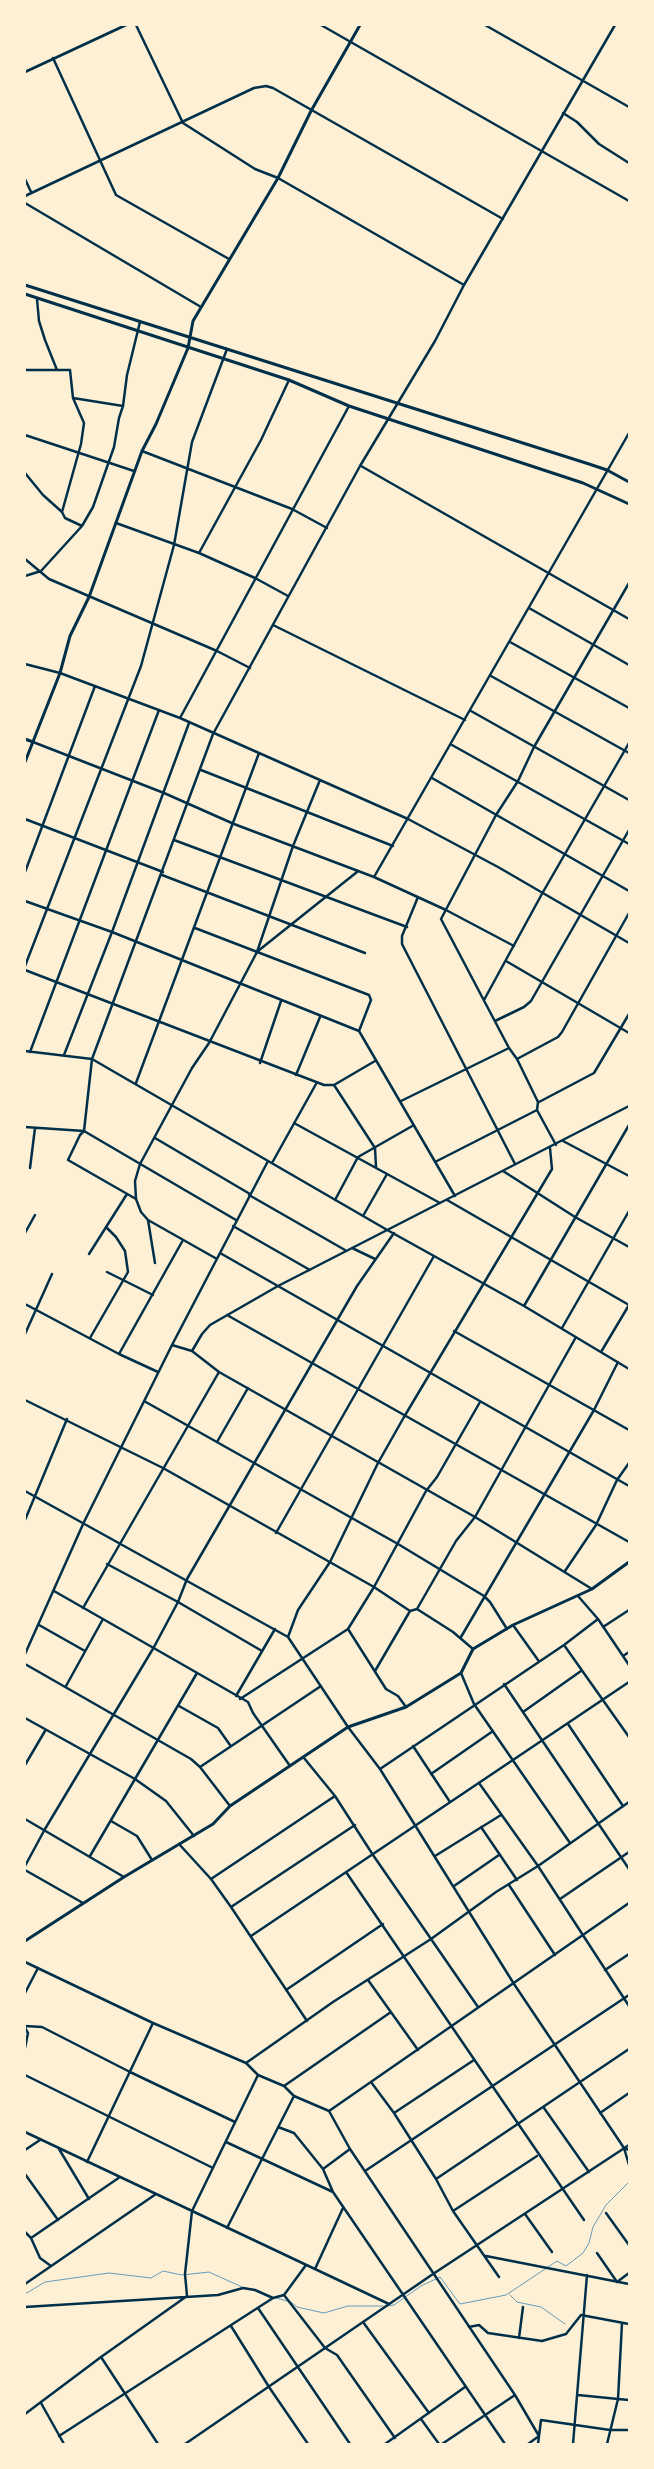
<!DOCTYPE html>
<style>
body{margin:0}
#map{position:relative;width:654px;height:2469px;overflow:hidden;background:#fdf0d5;font-family:"Alegreya Sans",sans-serif}
canvas{display:block}
.frame{position:absolute;inset:0;border:26px solid #fdf0d5;pointer-events:none}
</style>
<div id="map">
<canvas width="654" height="2469"></canvas>
<div class="frame"></div>
</div>
<script>
const c = document.querySelector('canvas').getContext('2d');
c.lineJoin = 'round';
const toPath = rows => new Path2D(rows.map(r => 'M' + r).join(''));
function strokePath(path, color, width, dash) { c.strokeStyle = color; c.lineWidth = width; c.lineCap = dash ? 'butt' : 'round'; c.setLineDash(dash || []); c.stroke(path); }
strokePath(toPath([
 [25,2294,45,2282,109,2273,151,2278,163,2271,182,2275,209,2272,242,2287],
 [510,2295,517,2302,541,2307,565,2324],
 [276,2298,287,2301],
 [291,2302,297,2307,324,2313,348,2306,383,2306],
 [387,2306,394,2305,421,2286,440,2277,460,2304,506,2295,557,2261,566,2266,583,2253,589,2243,593,2227,606,2205,629,2182]
]), '#669bbc', 1);
strokePath(toPath([
 [136,25,183,123,255,169,278,178,464,285],
 [321,25,629,201],
 [485,25,629,107],
 [53,58,116,195,229,259],
 [563,113,577,122,599,144,629,163],
 [25,179,31,192],
 [25,196,254,88,266,86,273,88,503,219],
 [25,203,201,307],
 [37,299,39,321,45,340,57,370,70,370,73,398,84,423,81,444,62,512,65,518,82,526],
 [25,370,57,370],
 [73,398,123,406],
 [25,435,134,471],
 [142,451,292,509,327,528],
 [361,466,629,619],
 [25,473,43,495,62,512],
 [116,523,199,553,255,578,288,596],
 [199,553,261,440,289,380],
 [25,559,49,579,217,651,250,668],
 [25,576,41,571,82,526,93,507,114,447,119,418,123,406,127,375,140,322],
 [529,608,629,665],
 [273,625,465,720],
 [510,642,629,708],
 [25,664,60,673,180,718,408,819,498,867,629,943],
 [491,676,629,753],
 [471,711,629,800],
 [180,718,349,406],
 [33,742,164,793,234,824,374,877,446,910,514,946],
 [452,745,629,844],
 [201,770,393,846],
 [432,778,629,891],
 [25,819,163,872],
 [174,840,407,927],
 [25,872,95,686],
 [162,875,365,953],
 [374,877,629,433],
 [418,897,402,936,402,944,515,1164],
 [25,901,112,932,359,1031,455,1196],
 [195,928,369,995,371,1000,359,1031],
 [258,951,357,872],
 [506,961,629,1033],
 [25,966,141,666,174,545,192,442,227,349],
 [25,970,324,1085,334,1085,375,1061],
 [484,1000,543,892,629,743],
 [495,1021,524,1007,531,1001,629,830],
 [25,1051,92,1059,389,1231,524,1306,629,1369],
 [30,1052,159,710],
 [64,1055,112,932,189,723],
 [517,1059,558,1037,562,1032,629,913],
 [260,1063,281,1001],
 [296,1075,320,1017],
 [136,1083,259,753],
 [334,1085,375,1148,376,1167],
 [401,1101,509,1048],
 [539,1102,594,1073,629,1014],
 [294,1123,440,1203],
 [25,1127,84,1131,236,1220],
 [155,1138,250,1194],
 [563,1141,629,1176],
 [556,1145,537,1110,538,1102,517,1059,509,1048,441,919,496,815,518,781,534,747,629,583],
 [435,1162,537,1110],
 [272,1163,316,1084],
 [30,1168,35,1128],
 [503,1171,575,1217,629,1247],
 [249,1195,345,1250],
 [136,1199,68,1160,80,1135,84,1131,92,1059,213,734,360,466,435,341,464,285,615,25],
 [335,1200,358,1157,414,1125],
 [447,1200,629,1305],
 [363,1216,387,1174],
 [148,1220,155,1263],
 [233,1226,310,1270],
 [25,1233,35,1215],
 [352,1248,375,1259],
 [220,1253,629,1486],
 [89,1254,127,1194],
 [217,1259,148,1220,141,1212,136,1199,135,1181,140,1164,192,1068,209,1043,257,952,293,846,320,780],
 [107,1272,153,1295],
 [25,1304,119,1354,158,1372],
 [524,1306,629,1125],
 [227,1315,629,1542],
 [562,1328,629,1211],
 [454,1331,629,1430],
 [25,1334,52,1274],
 [90,1338,128,1272,125,1251,116,1237,107,1228],
 [172,1345,192,1351,219,1372,475,1517,592,1589],
 [192,1351,202,1334,210,1325,278,1286,629,1106],
 [601,1352,629,1305],
 [119,1354,183,1240],
 [25,1400,163,1468,374,1587,410,1611,417,1609,453,1632,473,1649],
 [144,1401,398,1544,484,1596,490,1602,507,1629],
 [217,1442,248,1388],
 [25,1491,288,1637,348,1727,380,1769,514,1984,624,2148,629,2165],
 [25,1520,67,1419],
 [276,1533,434,1256],
 [107,1564,178,1602,262,1651],
 [565,1571,596,1525,617,1480,629,1463],
 [54,1591,248,1702,253,1713,290,1766],
 [578,1596,598,1619,629,1665],
 [83,1608,219,1372],
 [417,1609,456,1541,475,1517,576,1337],
 [39,1625,85,1651],
 [513,1625,538,1660],
 [603,1627,629,1610],
 [288,1637,298,1610,330,1562,378,1463,404,1417,552,1169,550,1148],
 [461,1637,594,1410,618,1362],
 [564,1645,629,1737],
 [25,1654,84,1522,172,1345,268,1161],
 [623,1656,629,1652],
 [25,1664,191,1759,200,1767,230,1806],
 [375,1671,410,1611],
 [461,1673,474,1704,570,1843],
 [504,1684,629,1869],
 [66,1686,103,1619],
 [236,1696,275,1629],
 [240,1699,348,1629],
 [179,1706,218,1728,230,1745],
 [406,1707,398,1696,386,1689,348,1629,374,1587,426,1491,437,1477,480,1402],
 [523,1712,581,1671],
 [25,1718,135,1779,166,1801,194,1836],
 [568,1724,623,1806],
 [413,1746,450,1802],
 [304,1758,335,1796,373,1855,478,2007],
 [25,1765,45,1731],
 [200,1767,321,1686],
 [380,1769,564,1645,598,1619],
 [431,1774,493,1731],
 [479,1783,538,1866,629,2006],
 [25,1819,124,1877],
 [111,1821,137,1836,152,1860],
 [481,1827,517,1880],
 [179,1844,211,1879,231,1907,307,2021],
 [90,1856,197,1673],
 [435,1856,501,1815],
 [25,1866,45,1829,154,1647,178,1602,187,1579,357,1286,394,1233],
 [25,1870,83,1903],
 [346,1872,584,2220],
 [211,1879,335,1796],
 [509,1885,555,1955],
 [454,1886,499,1855],
 [560,1899,629,1852],
 [231,1907,355,1825],
 [251,1936,629,1682],
 [25,1962,153,2023,246,2063,258,2075,284,2086,294,2096,329,2111,350,2149,515,2395,539,2436,528,2444],
 [605,1970,629,1954],
 [368,1980,418,2050],
 [286,1990,383,1924],
 [25,1993,38,1968],
 [25,2026,42,2027,130,2072,235,2122],
 [25,2028,28,2033,25,2048],
 [246,2063,333,2002,431,1939,496,1892,538,1866,629,1802],
 [25,2075,213,2168],
 [371,2082,394,2113,436,2179,453,2211,499,2277],
 [284,2086,391,2012],
 [544,2108,589,2172],
 [329,2111,629,1903],
 [394,2113,474,2060],
 [600,2113,629,2093],
 [278,2127,294,2133,323,2169,333,2192,505,2444],
 [25,2132,389,2304],
 [226,2142,333,2192],
 [624,2148,629,2150],
 [59,2149,89,2199],
 [25,2150,40,2140],
 [87,2162,153,2023],
 [323,2169,350,2149],
 [365,2171,629,1995],
 [25,2174,58,2220],
 [436,2179,629,2049],
 [453,2211,537,2156],
 [606,2213,629,2245],
 [525,2214,552,2252],
 [227,2228,294,2096],
 [25,2232,31,2238,40,2258,51,2266],
 [31,2238,120,2177],
 [597,2253,617,2282,629,2273],
 [486,2256,629,2284],
 [315,2269,343,2208],
 [25,2284,156,2194],
 [284,2295,325,2348,337,2355,395,2438],
 [25,2307,218,2295,243,2288,255,2290,273,2298],
 [258,2308,350,2444],
 [363,2322,429,2413],
 [231,2326,269,2387,308,2444],
 [469,2327,479,2325,488,2333,542,2341,566,2334,581,2315,629,2324],
 [519,2338,523,2307],
 [101,2357,158,2444],
 [578,2395,618,2399,622,2323],
 [41,2403,64,2444],
 [25,2414,101,2357,187,2296,185,2274,192,2211,258,2075],
 [421,2419,439,2444],
 [59,2436,273,2298,284,2295,306,2265],
 [185,2444,433,2274,629,2145],
 [385,2444,465,2387],
 [442,2444,515,2395],
 [538,2444,541,2420,610,2430,629,2430],
 [573,2444,587,2275],
 [607,2444,618,2399,629,2400]
]), '#003049', 2.5);
strokePath(toPath([
 [25,72,126,25],
 [25,285,589,464,607,470,629,482],
 [25,294,289,380,349,406,583,483,629,504],
 [25,739,33,742],
 [25,762,60,673,70,636,89,597,142,451,156,424,188,348,193,321,278,178,311,111,360,25],
 [25,1941,124,1877,213,1824,230,1806,348,1727,406,1707,461,1673,473,1649,513,1625,592,1589,629,1562]
]), '#003049', 3);
</script>
